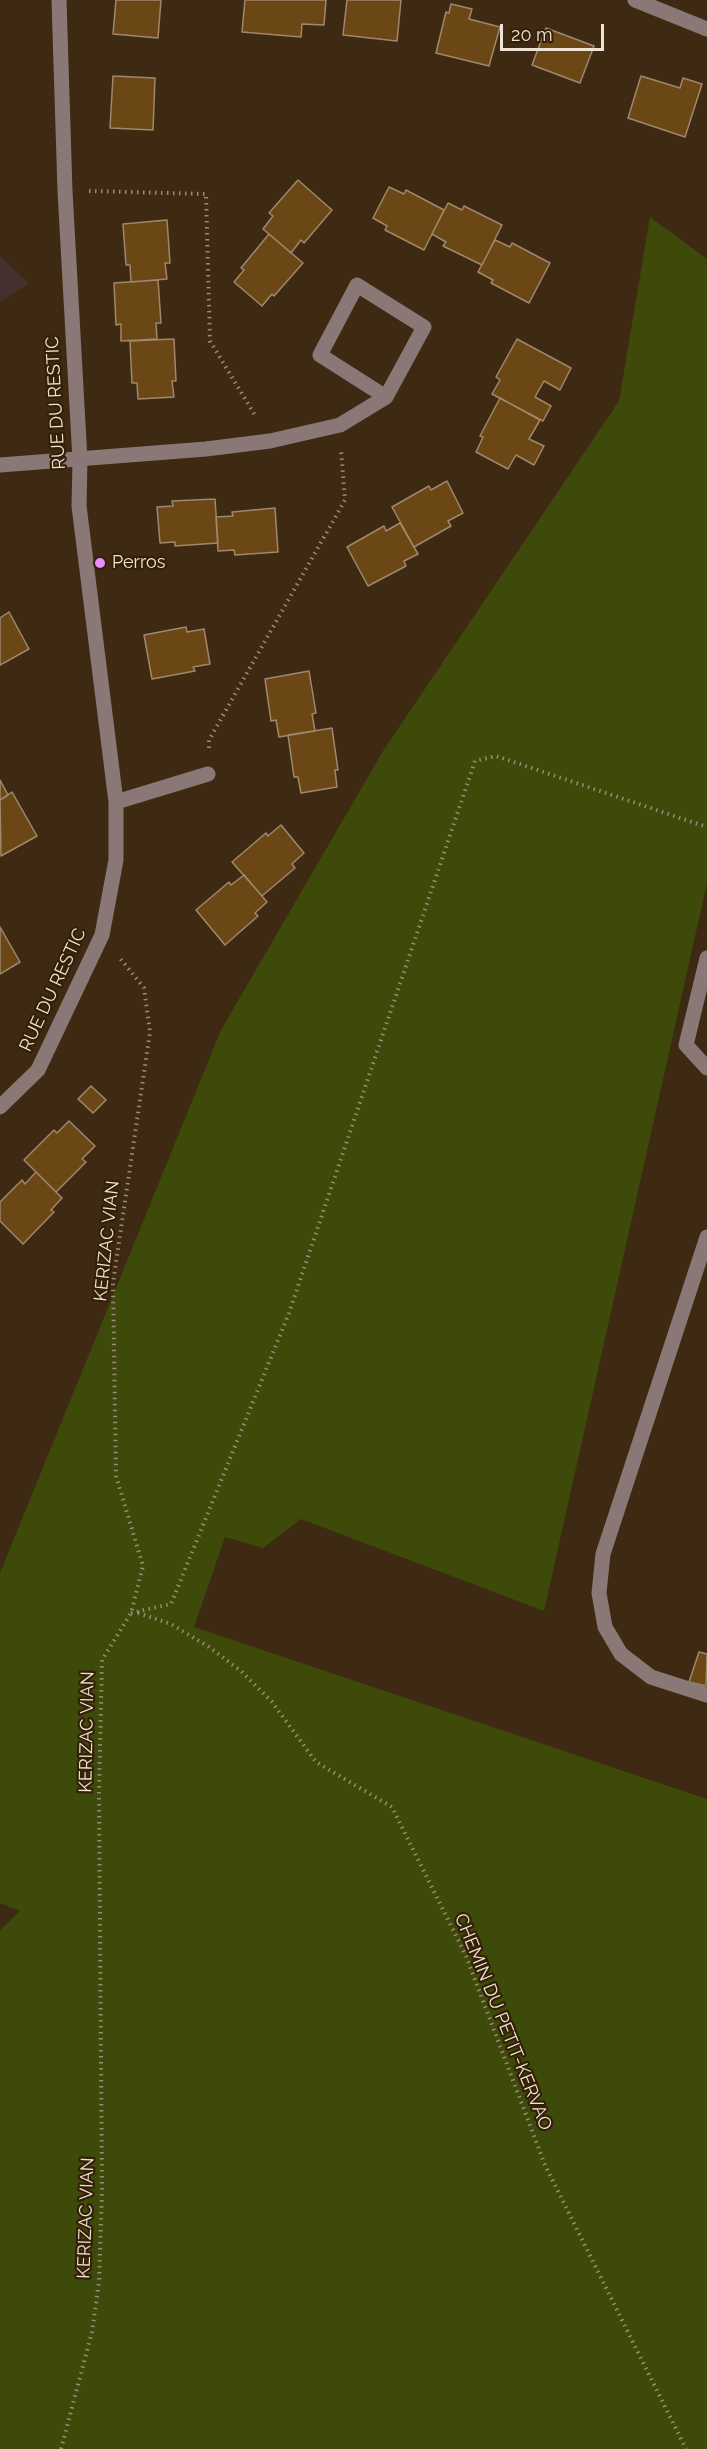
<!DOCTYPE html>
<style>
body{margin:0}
#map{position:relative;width:707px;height:2449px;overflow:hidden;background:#3e2a12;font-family:Raleway,sans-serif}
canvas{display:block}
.scale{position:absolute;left:500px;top:24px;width:104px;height:27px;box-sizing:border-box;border:3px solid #f0e3d5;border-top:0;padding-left:8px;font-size:18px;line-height:21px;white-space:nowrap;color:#f0e3d5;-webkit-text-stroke:4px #332007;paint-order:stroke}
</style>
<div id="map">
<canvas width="707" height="2449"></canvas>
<div class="scale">20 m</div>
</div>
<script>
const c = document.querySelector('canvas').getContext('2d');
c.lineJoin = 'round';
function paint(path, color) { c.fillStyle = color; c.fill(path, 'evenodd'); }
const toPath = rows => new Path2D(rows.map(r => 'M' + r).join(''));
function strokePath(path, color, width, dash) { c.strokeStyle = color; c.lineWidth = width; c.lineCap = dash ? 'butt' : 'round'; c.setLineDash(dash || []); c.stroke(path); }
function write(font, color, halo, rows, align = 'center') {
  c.font = font + ' Raleway,sans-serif'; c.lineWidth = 4.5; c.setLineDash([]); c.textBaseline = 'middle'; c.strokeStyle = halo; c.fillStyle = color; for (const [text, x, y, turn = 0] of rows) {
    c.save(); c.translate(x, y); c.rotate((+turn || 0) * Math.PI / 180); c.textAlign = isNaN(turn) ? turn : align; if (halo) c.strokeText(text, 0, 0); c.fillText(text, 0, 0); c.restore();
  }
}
paint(toPath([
 [0,256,29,283,0,302]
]), '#44302e');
paint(toPath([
 [650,217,707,259,707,883,544,1611,301,1519,263,1548,225,1537,194,1627,707,1799,707,2449,0,2449,0,1930,20,1911,0,1903,0,1573,221,1030,383,751,619,401]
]), '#3d4a09');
const building = toPath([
 [116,0,161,0,158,38,113,34,116,0],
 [245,0,326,0,324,25,302,24,301,37,242,32,245,0],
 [347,0,401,0,397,41,343,35,347,0],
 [451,4,472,9,469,19,500,27,489,66,436,53,446,12,449,13,451,4],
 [546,28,594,46,580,83,532,65,546,28],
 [113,76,155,78,153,130,110,128,113,76],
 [641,76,680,88,683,78,702,84,685,137,628,118,641,76],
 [298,180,332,210,304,243,301,240,291,253,263,229,273,216,269,213,298,180],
 [389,187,404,194,406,190,444,210,424,250,385,230,387,226,373,218,389,187],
 [448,203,462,210,464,206,502,225,482,265,443,246,446,242,432,234,448,203],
 [167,220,170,263,165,263,167,279,131,282,130,265,126,265,123,224,167,220],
 [269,234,303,263,274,296,272,294,262,306,234,282,244,270,241,268,269,234],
 [495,240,510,247,512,243,550,263,529,303,491,283,493,280,478,272,495,240],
 [158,280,161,323,156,323,157,339,121,341,121,324,116,325,114,283,158,280],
 [174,339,176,381,172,381,174,397,138,399,137,383,132,383,130,341,174,339],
 [517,339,571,368,560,390,544,381,535,397,551,406,543,421,492,394,500,380,496,377,517,339],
 [500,398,540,420,529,439,544,446,534,465,516,455,508,469,476,452,483,437,480,436,500,398],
 [447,481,463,513,448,521,451,526,414,547,392,507,429,486,431,490,447,481],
 [215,499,218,543,175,546,175,542,160,543,157,507,173,506,172,501,215,499],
 [275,508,278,552,235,555,234,550,218,551,216,517,233,516,232,512,275,508],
 [400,523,418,554,404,561,406,566,368,586,347,547,384,526,386,531,400,523],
 [9,612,29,649,0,665,0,618,9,612],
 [186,627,187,632,204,629,210,664,193,667,195,671,152,679,144,635,186,627],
 [309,671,316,713,312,714,315,731,279,737,276,720,271,721,265,679,309,671],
 [332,728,338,770,335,770,337,787,301,793,298,777,294,777,288,735,332,728],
 [0,780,8,795,0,800,0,780],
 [12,792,37,836,1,856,0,800,12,792],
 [281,825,304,853,292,864,295,868,262,896,232,862,266,833,268,836,281,825],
 [244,875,267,902,255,913,258,916,225,945,196,910,229,882,231,885,244,875],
 [0,927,20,962,0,974,0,927],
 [91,1086,106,1100,93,1113,78,1099,91,1086],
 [69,1121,95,1146,82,1159,86,1162,56,1192,24,1160,54,1130,57,1133,69,1121],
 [36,1172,62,1198,51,1210,54,1212,23,1244,0,1221,0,1202,22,1180,25,1184,36,1172],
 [699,1652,707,1654,706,1686,689,1682,699,1652]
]);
paint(building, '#6b4716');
strokePath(building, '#9f886d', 1.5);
strokePath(toPath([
 [89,191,206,194,210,341,256,417],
 [209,748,209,740,345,500,341,450],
 [131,1613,171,1604,289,1313,475,761,496,756,707,827],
 [138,1613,171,1624,209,1647,241,1671,272,1702,316,1762,392,1807,466,1956,545,2165,686,2449],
 [61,2449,92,2332,99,2282,102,2191,99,1793,102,1660,131,1613,143,1566,116,1476,113,1283,150,1032,144,988,119,957]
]), '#9a8a77', 4, [1.5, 4.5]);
strokePath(toPath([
 [635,0,707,29],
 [0,465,206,449,270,441,340,425,386,397,424,327,357,285,320,355,386,397],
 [116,802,208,774],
 [707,958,686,1045,707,1068],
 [0,1107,38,1070,102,935,116,860,116,802,79,506,80,460,65,191,59,0],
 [707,1237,603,1554,599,1593,605,1627,621,1654,651,1677,707,1695]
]), '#897876', 15);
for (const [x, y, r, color] of [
 [100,563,6,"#ec8cfa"]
]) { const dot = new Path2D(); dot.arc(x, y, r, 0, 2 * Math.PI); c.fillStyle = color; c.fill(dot); strokePath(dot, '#332007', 2); }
write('18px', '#f0e3d5', '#332007', [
 ["RUE DU RESTIC",56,403,-93],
 ["RUE DU RESTIC",53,990,-65],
 ["KERIZAC VIAN",107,1241,-84],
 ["KERIZAC VIAN",87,1732,-89],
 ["CHEMIN DU PETIT-KERVAO",503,2022,68],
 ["KERIZAC VIAN",86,2218,-88]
]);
write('18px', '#f0e3d5', '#332007', [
 ["Perros",112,563]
], 'left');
</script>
